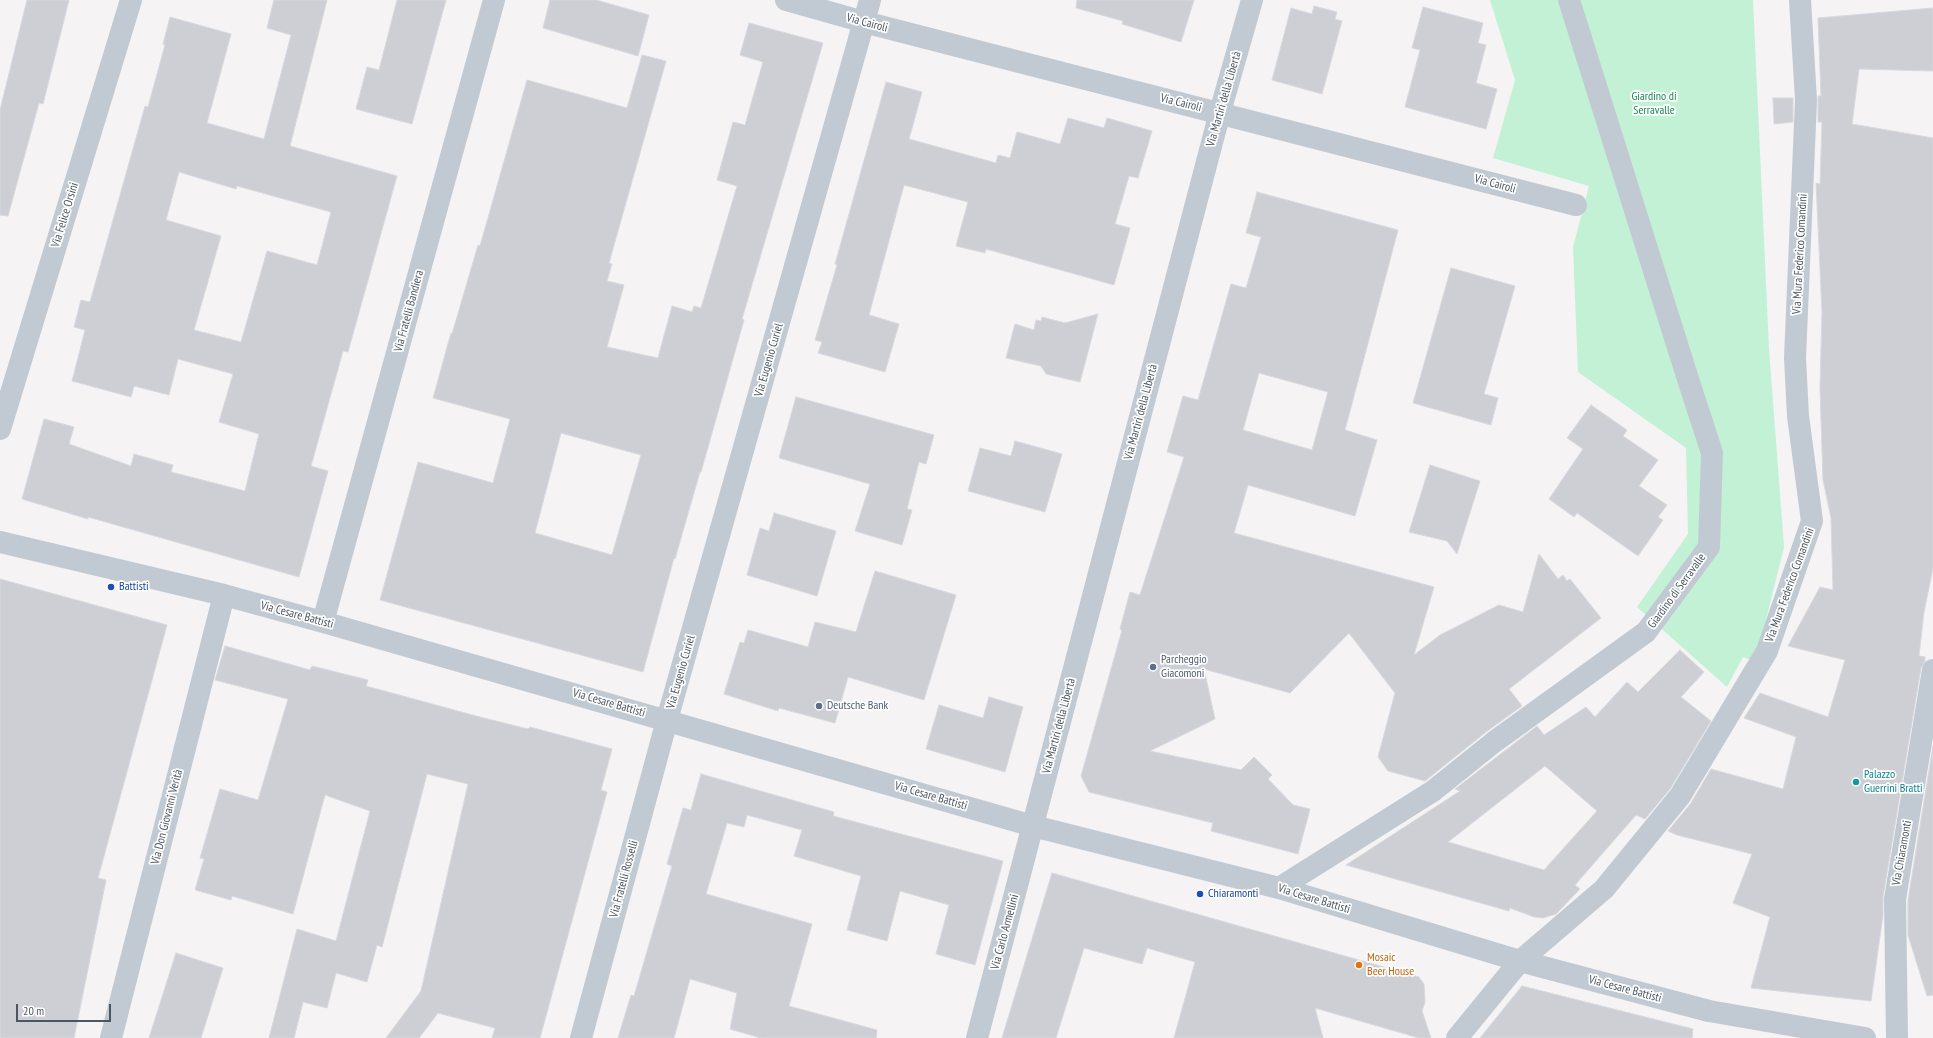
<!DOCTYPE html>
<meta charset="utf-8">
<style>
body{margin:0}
#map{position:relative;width:1933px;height:1038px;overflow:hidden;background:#f5f3f3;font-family:"PT Sans Narrow",sans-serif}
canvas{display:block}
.scale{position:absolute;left:16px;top:1004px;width:95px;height:18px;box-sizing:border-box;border:2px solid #4a5661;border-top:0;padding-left:5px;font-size:12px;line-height:14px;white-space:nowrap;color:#4a5661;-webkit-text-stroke:3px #fff;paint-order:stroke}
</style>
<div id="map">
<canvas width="1933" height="1038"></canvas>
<div class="scale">20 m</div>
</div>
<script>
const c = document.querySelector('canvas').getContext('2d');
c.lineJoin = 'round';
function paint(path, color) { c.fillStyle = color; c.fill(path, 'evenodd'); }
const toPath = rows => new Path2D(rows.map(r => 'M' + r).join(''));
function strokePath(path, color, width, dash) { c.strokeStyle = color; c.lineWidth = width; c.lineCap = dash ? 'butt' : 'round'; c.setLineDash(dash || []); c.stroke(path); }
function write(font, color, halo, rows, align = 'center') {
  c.font = font + ' "PT Sans Narrow",sans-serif'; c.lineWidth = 3.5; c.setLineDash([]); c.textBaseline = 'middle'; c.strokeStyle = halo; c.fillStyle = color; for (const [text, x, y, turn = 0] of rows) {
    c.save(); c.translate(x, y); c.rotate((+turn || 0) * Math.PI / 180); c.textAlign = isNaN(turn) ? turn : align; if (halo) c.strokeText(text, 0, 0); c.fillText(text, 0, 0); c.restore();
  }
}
paint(toPath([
 [1490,0,1753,0,1769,349,1784,547,1760,644,1751,660,1743,657,1727,687,1637,607,1688,534,1686,448,1578,372,1573,247,1589,186,1493,158,1515,80]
]), '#c3f1d5');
const building = toPath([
 [27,0,69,0,43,104,39,103,8,216,0,215,0,110,27,0],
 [274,0,327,0,290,146,397,176,348,352,343,351,311,466,328,471,299,577,88,517,88,519,22,499,44,419,74,427,69,444,131,466,134,454,173,465,171,472,245,491,259,434,219,422,233,374,178,359,169,395,134,386,131,397,72,381,85,330,74,327,81,300,90,302,145,106,148,107,165,45,163,44,170,17,231,34,207,123,264,139,291,35,267,28,274,0],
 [179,172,236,189,237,186,331,212,317,265,267,251,241,342,194,330,221,236,166,220,179,172],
 [397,0,446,0,412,124,356,109,367,67,379,70,397,0],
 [550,0,596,0,649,15,638,56,543,28,550,0],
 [1077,0,1194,0,1181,42,1122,24,1123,21,1076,8,1077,0],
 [1314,6,1337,12,1335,19,1342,21,1322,94,1272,80,1291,8,1312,14,1314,6],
 [1423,7,1483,23,1478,43,1486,45,1476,83,1497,89,1486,129,1405,107,1420,50,1412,48,1423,7],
 [1933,8,1933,71,1859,69,1852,124,1933,138,1933,568,1924,612,1919,656,1925,657,1925,661,1921,668,1883,897,1883,915,1871,1001,1751,988,1770,917,1733,903,1752,854,1677,835,1668,831,1691,803,1711,769,1783,789,1796,737,1744,718,1760,693,1828,717,1845,660,1788,646,1820,587,1833,590,1831,518,1823,480,1820,387,1822,312,1816,183,1820,184,1822,122,1818,122,1818,96,1821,96,1818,18,1933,8],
 [749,23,823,43,742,319,744,320,701,472,700,472,675,559,674,558,643,672,380,600,418,462,493,483,510,419,433,398,451,333,452,334,478,245,480,246,527,80,627,108,642,55,666,61,609,263,612,264,607,281,624,285,607,347,658,358,672,306,692,312,694,306,701,308,737,186,717,180,733,122,745,125,763,62,740,55,749,23],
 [561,433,641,455,612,555,535,533,561,433],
 [886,82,922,92,909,139,996,163,998,155,1010,158,1017,132,1060,144,1068,118,1104,128,1107,118,1152,131,1138,178,1129,176,1115,224,1130,228,1114,285,986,249,985,253,956,246,968,202,904,185,869,315,899,324,885,372,818,353,822,342,815,340,837,265,835,264,886,82],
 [1773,98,1793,98,1793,122,1774,124,1773,98],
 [1257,192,1398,230,1345,430,1377,440,1355,516,1248,485,1234,533,1434,587,1414,655,1440,635,1499,605,1523,612,1539,554,1558,579,1563,575,1567,581,1570,579,1601,618,1509,689,1522,706,1486,732,1425,781,1388,771,1378,757,1395,693,1349,633,1290,693,1204,669,1215,719,1150,751,1241,770,1254,757,1272,775,1268,779,1293,805,1310,809,1298,854,1211,831,1213,823,1089,792,1081,776,1122,630,1120,629,1130,592,1140,595,1184,457,1167,452,1183,396,1198,400,1231,284,1246,288,1261,237,1246,233,1257,192],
 [1259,373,1328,392,1312,450,1243,430,1259,373],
 [1451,268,1515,286,1484,394,1498,398,1491,425,1413,403,1451,268],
 [1098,314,1080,382,1046,374,1041,366,1006,358,1015,324,1034,330,1036,320,1041,321,1042,317,1065,323,1098,314],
 [796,397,934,435,926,464,919,462,907,509,912,510,902,545,855,531,870,484,779,458,796,397],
 [1591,405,1627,430,1623,436,1658,460,1639,486,1667,505,1658,517,1663,520,1638,556,1577,513,1574,517,1549,499,1583,449,1567,438,1591,405],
 [1015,441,1062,454,1045,512,968,491,980,448,1011,456,1015,441],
 [1430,465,1480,481,1457,554,1447,541,1409,532,1430,465],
 [774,513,836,531,817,596,747,575,760,528,769,531,774,513],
 [875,571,956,595,924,700,848,677,835,723,779,708,778,711,724,694,740,642,744,643,748,630,808,647,815,622,856,632,875,571],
 [0,579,167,625,98,878,106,880,74,1038,0,1038,0,579],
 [225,646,310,670,312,666,368,680,366,686,480,717,528,729,530,727,612,749,601,790,607,792,540,1038,492,1038,495,1028,438,1013,419,1038,386,1038,421,991,468,784,427,774,382,947,377,945,367,982,336,973,327,1008,303,1002,294,1038,269,1038,297,929,336,941,370,811,325,795,293,914,232,896,231,900,195,890,204,859,200,858,220,789,258,800,288,699,215,680,225,646],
 [1680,650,1704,672,1681,697,1711,721,1670,789,1645,819,1636,815,1575,885,1580,889,1556,914,1543,918,1534,917,1510,908,1509,911,1346,865,1460,791,1455,789,1537,726,1544,735,1586,707,1595,717,1627,682,1638,692,1680,650],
 [1545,766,1597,811,1544,870,1448,842,1545,766],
 [989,697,1023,707,1005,772,926,749,939,705,983,718,989,697],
 [1933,746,1933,995,1927,996,1908,935,1908,900,1933,746],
 [701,774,834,812,833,816,1003,861,975,965,936,954,949,905,900,891,887,941,847,930,861,876,794,856,802,830,747,815,744,827,727,823,706,894,812,924,789,1006,877,1030,876,1038,761,1038,730,1029,737,993,690,979,674,1038,618,1038,631,995,634,996,672,866,667,864,683,808,691,810,701,774],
 [1052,873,1419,977,1424,984,1425,1002,1422,1011,1431,1038,1419,1038,1315,1008,1323,1038,1174,1038,1195,962,1147,948,1142,964,1084,948,1056,1038,1002,1038,1052,873],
 [176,953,223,968,201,1038,149,1038,176,953],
 [1522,986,1693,1029,1692,1038,1480,1038,1522,986]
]);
paint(building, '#cdcfd5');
strokePath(building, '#d7d9de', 1);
strokePath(toPath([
 [786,0,864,22,1576,205],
 [0,429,131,0],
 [0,542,224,595,323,622,1033,826,1279,888,1520,961,1709,1011,1865,1038],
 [323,622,494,0],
 [1279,888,1433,791,1494,742,1646,632,1709,547,1712,453,1687,376,1569,0],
 [111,1038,224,595],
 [581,1038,667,720,870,0],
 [977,1038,1220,112,1252,0],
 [1457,1038,1520,961,1604,889,1680,796,1767,651,1812,521,1798,416,1795,358,1806,100,1800,0],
 [1897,1038,1895,899,1933,670]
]), '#c1cad2', 22);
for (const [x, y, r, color] of [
 [111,587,4,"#1a4fb4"],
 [1153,667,4,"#5c6f8a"],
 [819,706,4,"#5c6f8a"],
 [1856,782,4,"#0f9aa8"],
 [1200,894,4,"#1a4fb4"],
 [1359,965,4,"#e8710a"]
]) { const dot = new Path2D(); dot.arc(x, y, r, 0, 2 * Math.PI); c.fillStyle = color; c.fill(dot); strokePath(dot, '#fff', 1.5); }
write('12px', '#4a5661', '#fff', [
 ["Via Cairoli",867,23,15],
 ["Via Martiri della Libertà",1224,99,-74],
 ["Via Cairoli",1181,103,14],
 ["Via Cairoli",1495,184,15],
 ["Via Felice Orsini",65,215,-73],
 ["Via Mura Federico Comandini",1800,254,-87],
 ["Via Fratelli Bandiera",409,311,-75],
 ["Via Eugenio Curiel",769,360,-74],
 ["Via Martiri della Libertà",1141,412,-75],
 ["Via Mura Federico Comandini",1790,585,-70],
 ["Giardino di Serravalle",1677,591,-54],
 ["Via Cesare Battisti",297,615,15],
 ["Via Eugenio Curiel",681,672,-74],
 ["Via Cesare Battisti",609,703,16],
 ["Via Martiri della Libertà",1059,726,-75],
 ["Via Cesare Battisti",931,796,16],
 ["Via Don Giovanni Verità",167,817,-76],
 ["Via Chiaramonti",1902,853,-80],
 ["Via Fratelli Rosselli",624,879,-75],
 ["Via Cesare Battisti",1314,899,17],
 ["Via Carlo Armellini",1005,932,-75],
 ["Via Cesare Battisti",1625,989,15]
]);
write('12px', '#17864f', '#fff', [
 ["Giardino di",1654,97],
 ["Serravalle",1654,111]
]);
write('12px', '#164399', '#fff', [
 ["Battisti",119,587],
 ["Chiaramonti",1208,894]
], 'left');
write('12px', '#4e5e75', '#fff', [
 ["Parcheggio",1161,660],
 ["Giacomoni",1161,674],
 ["Deutsche Bank",827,706]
], 'left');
write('12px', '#0d838f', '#fff', [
 ["Palazzo",1864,775],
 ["Guerrini Bratti",1864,789]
], 'left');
write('12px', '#c56008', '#fff', [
 ["Mosaic",1367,958],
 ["Beer House",1367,972]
], 'left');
</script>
